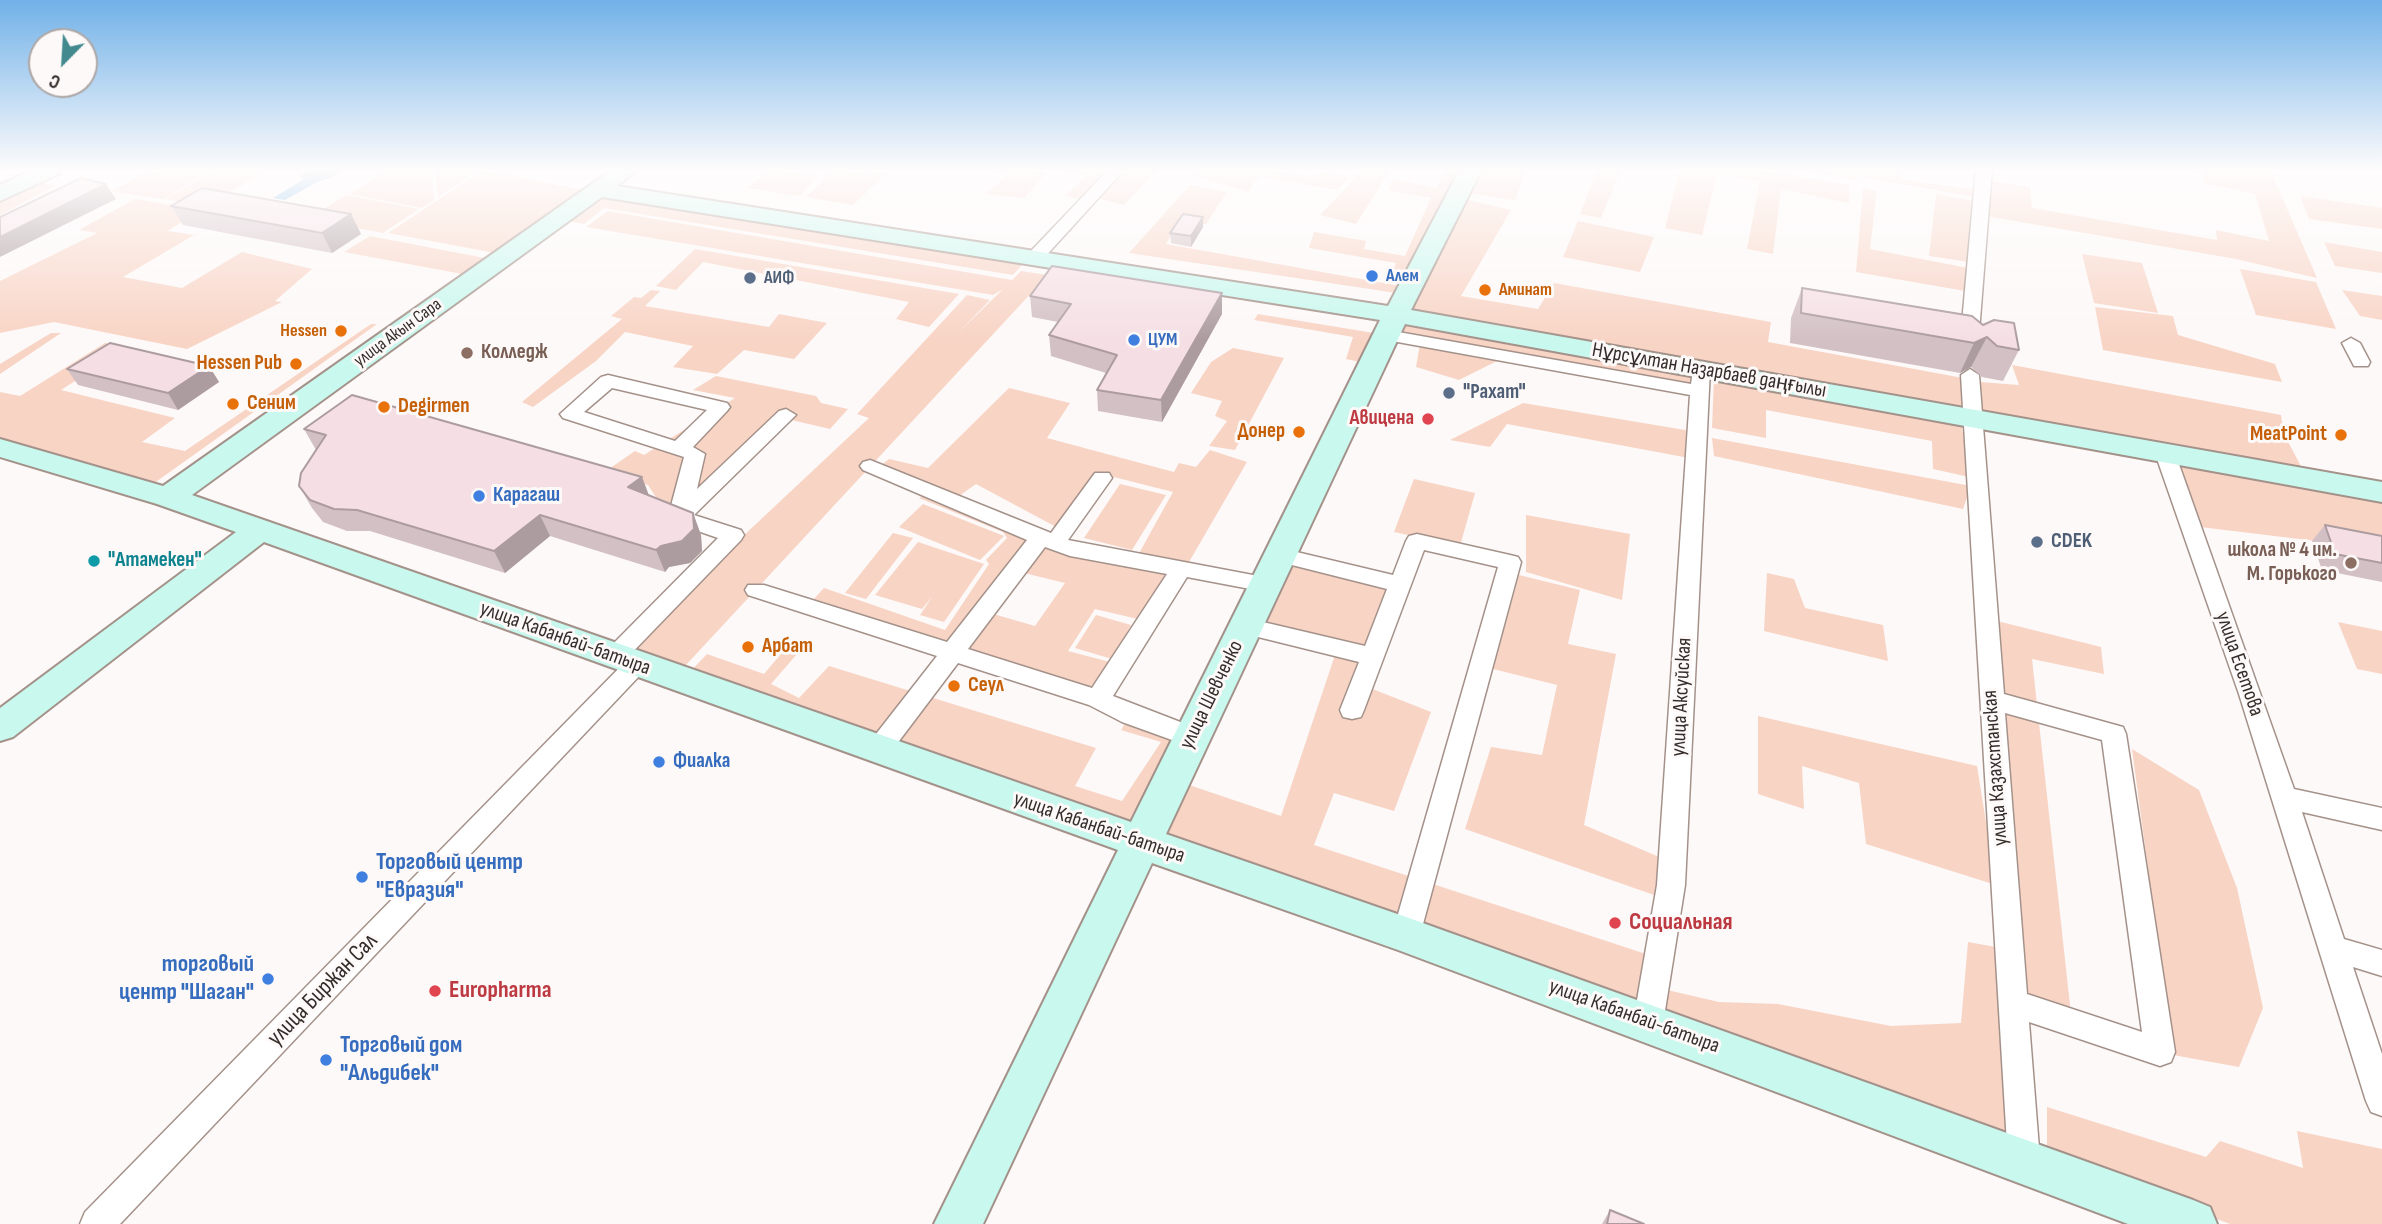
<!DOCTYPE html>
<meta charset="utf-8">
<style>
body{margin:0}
#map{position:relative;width:2382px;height:1224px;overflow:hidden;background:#fdf9f8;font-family:"Sofia Sans Condensed",sans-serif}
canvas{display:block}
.north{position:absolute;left:28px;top:28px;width:70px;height:70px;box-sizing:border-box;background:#fdf9f8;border:2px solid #ada7a6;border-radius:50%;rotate:204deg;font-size:19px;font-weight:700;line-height:28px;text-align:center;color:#352d2a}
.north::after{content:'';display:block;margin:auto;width:24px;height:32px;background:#428a8e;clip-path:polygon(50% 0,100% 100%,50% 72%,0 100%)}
</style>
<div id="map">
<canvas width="2382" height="1224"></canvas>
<div class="north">С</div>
</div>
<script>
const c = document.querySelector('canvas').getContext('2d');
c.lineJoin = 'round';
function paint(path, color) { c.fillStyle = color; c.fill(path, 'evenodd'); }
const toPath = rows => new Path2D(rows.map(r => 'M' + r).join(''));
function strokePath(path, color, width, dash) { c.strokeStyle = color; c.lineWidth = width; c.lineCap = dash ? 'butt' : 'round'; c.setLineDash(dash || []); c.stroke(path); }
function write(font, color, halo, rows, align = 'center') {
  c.font = font + ' "Sofia Sans Condensed",sans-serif'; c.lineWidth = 6; c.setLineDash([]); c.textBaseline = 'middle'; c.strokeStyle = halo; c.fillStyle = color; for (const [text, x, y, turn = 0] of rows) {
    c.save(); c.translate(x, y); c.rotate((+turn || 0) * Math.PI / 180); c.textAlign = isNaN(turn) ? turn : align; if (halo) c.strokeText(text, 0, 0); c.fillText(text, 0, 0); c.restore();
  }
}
paint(toPath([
 [172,169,214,169,163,199,111,191,144,174],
 [218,169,269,169,206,206,165,199],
 [390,169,431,169,434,200,422,208,349,194],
 [435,169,480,169,438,197],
 [771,169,775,169,817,176,800,196,747,188],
 [835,169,866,174,887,172,853,205,806,197],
 [990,169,1031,169,1046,174,1024,198,985,194,1009,174],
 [1070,169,1112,169,1084,200,1065,196,1087,175,1067,172],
 [1124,169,1158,169,1124,205,1097,198],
 [1203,169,1264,169,1313,178,1323,171,1349,178,1337,190,1259,176,1248,192,1196,176],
 [1364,169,1391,169,1356,224,1320,215],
 [1446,169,1466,169,1404,285,1388,282,1396,263,1309,248,1314,232,1366,241,1364,249,1405,256,1431,198,1388,190,1394,179,1436,188],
 [1480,169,1526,169,1515,200,1468,193],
 [1597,169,1621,169,1601,218,1580,214],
 [1680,169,1752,169,1849,185,1849,203,1781,189,1773,254,1747,249,1760,181,1717,174,1702,235,1665,228],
 [1802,169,1894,169,1902,170,1900,179,1978,190,1982,198,1855,176,1856,180],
 [2182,169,2270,169,2317,278,2236,259,1986,216,1990,181,2030,187,2032,208,2217,240,2216,230,2269,241,2255,194,2203,183,2205,172],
 [483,170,588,191,501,254,388,233],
 [32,180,55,186,0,215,0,196],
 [1190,185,1227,192,1206,224,1178,222,1166,244,1406,287,1403,294,1129,253],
 [1863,188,1877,191,1870,249,1968,268,1965,291,1856,272],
 [600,193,1028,258,1013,275,604,208,584,224,564,220],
 [1936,194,1974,201,1969,262,1929,256],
 [346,195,419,209,383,233,307,219],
 [2300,196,2382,208,2382,229,2309,219],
 [135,199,200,210,168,231,194,235,123,277,182,288,242,252,312,269,275,301,282,302,187,349,54,322,0,333,0,281,97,233,79,230],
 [1463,199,1511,210,1461,296,1538,309,1554,283,1771,322,1768,342,1963,378,1962,412,1409,312],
 [608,211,1012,280,1021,271,1048,275,673,679,614,657,869,418,857,414,967,295,990,300,958,333,1003,289,993,295,586,227],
 [1578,221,1654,237,1640,272,1563,257],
 [370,236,495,260,473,276,344,252],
 [2324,242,2382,252,2382,273,2335,266],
 [695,249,959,294,929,327,896,319,909,302,703,262,676,290,656,286],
 [2082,254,2142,263,2158,313,2094,303],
 [2240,269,2316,282,2336,329,2256,315],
 [651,290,660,291,645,306,769,327,779,314,827,323,794,359,744,350,717,374,673,367,693,346,625,332,596,361,533,407,522,402,622,319,611,316,634,297,641,298],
 [2342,290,2382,296,2382,320,2360,316],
 [2095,307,2173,316,2178,335,2275,364,2282,382,2103,350],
 [1258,314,1380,334,1365,363,1346,359,1353,337,1254,320],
 [1407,320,1694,370,1693,387,1399,334],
 [371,324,377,324,153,484,0,441,0,392,20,396,105,343,128,347,61,390,175,418,142,442,185,451],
 [51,333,61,333,0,374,0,364],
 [1420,344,1501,359,1459,380,1416,367],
 [1233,348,1284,358,1235,450,1209,446,1227,421,1215,416,1222,401,1191,393,1211,362],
 [2012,365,2281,415,2284,434,2304,472,1978,412,1980,382,2019,385],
 [716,376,816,396,821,403,848,409,830,429,783,418,689,518,661,505,648,485,603,473,635,451,644,455,735,398,693,390],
 [1714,377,1961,420,1969,477,1933,469,1932,441,1766,410,1766,438,1712,428],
 [1009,388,1070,403,1047,438,1174,472,1179,463,1196,467,1210,450,1247,462,1189,562,1137,557,1173,492,1098,473,1058,528,976,484,959,496,879,467,889,459,928,468],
 [1523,403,1691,431,1689,458,1507,424,1490,447,1450,440],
 [1712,438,1971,486,1963,509,1714,456],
 [2174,458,2382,495,2382,549,2200,527],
 [1414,479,1475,493,1460,546,1394,532],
 [1120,484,1166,495,1132,550,1084,538],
 [926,494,1035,538,948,648,813,600,824,588,945,630,989,564,986,560,1007,538,1003,532,919,498],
 [923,504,1004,536,980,560,899,527],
 [1526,515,1630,534,1622,600,1526,572],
 [893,533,913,538,866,599,845,593],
 [1043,541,1173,572,1142,620,1095,609,1068,651,1114,663,1095,692,961,651,990,613,1035,626,1065,583,1020,572],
 [918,542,984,564,944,622,920,615,932,597,922,609,875,595],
 [1284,558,1394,585,1367,653,1254,624],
 [1767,573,1794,579,1805,608,1883,625,1888,661,1764,631],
 [1519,575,1580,590,1568,644,1616,654,1584,825,1664,859,1657,896,1465,829,1491,747,1542,755,1557,685,1493,669],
 [1096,615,1131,625,1112,659,1075,648],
 [1997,621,2101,647,2104,674,2032,659,2071,1014,2027,995],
 [2338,622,2382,631,2382,674,2357,669],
 [785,649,797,654,771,684,799,698,829,666,1096,748,1075,786,1122,801,1161,742,1121,730,1127,720,1184,742,1137,836,686,676,707,654,764,674],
 [1336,652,1362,660,1344,714,1358,718,1370,688,1431,712,1394,811,1334,793,1314,845,1649,955,1641,1017,1160,843,1189,785,1281,816],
 [1758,716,1977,766,1996,885,1866,844,1859,783,1802,766,1804,809,1758,794],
 [2132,749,2199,790,2237,888,2263,1008,2239,1067,2173,1055],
 [1968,942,2001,948,2014,1146,1660,1011,1663,989,1719,1002,1778,1004,1891,1026,1961,1023],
 [2047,1107,2206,1157,2220,1141,2303,1168,2297,1131,2382,1149,2382,1224,2230,1224,2047,1155]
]), '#f8d4c5');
paint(toPath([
 [315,169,341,169,333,177,317,182,285,200,273,198,304,179,300,178,306,171]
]), '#5fade8');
const street = toPath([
 [1109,169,1125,169,1042,260,1030,260,1030,252,1109,169],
 [1976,169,1992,169,1978,345,1969,350,1960,345,1976,169],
 [1387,330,1691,384,1694,365,1701,363,1710,369,1685,885,1663,1023,1659,1033,1648,1037,1637,1033,1633,1023,1657,885,1690,395,1381,339,1378,335,1381,331,1387,330],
 [2351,338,2360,343,2370,362,2368,366,2354,366,2352,362,2342,343,2351,338],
 [1970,369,1979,375,2004,694,2123,727,2126,734,2175,1052,2171,1062,2160,1066,2029,1022,2040,1161,2035,1172,2024,1177,2013,1172,2008,1161,1961,375,1970,369],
 [2005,713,2102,740,2142,1032,2027,994,2005,713],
 [608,375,727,403,730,407,727,411,693,447,705,454,697,489,779,411,786,409,796,415,694,515,741,530,744,535,741,540,622,663,614,666,606,663,602,657,606,651,718,538,672,522,668,517,684,457,563,418,560,414,601,377,608,375],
 [612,388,707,410,675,441,584,412,612,388],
 [2165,447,2175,453,2294,789,2382,808,2382,830,2302,812,2344,939,2382,950,2382,976,2353,967,2382,1054,2382,1116,2371,1112,2366,1101,2239,694,2155,453,2165,447],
 [870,460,1051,533,1095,473,1109,473,1112,478,1068,540,1274,579,1277,584,1274,589,1266,592,1187,577,1113,696,1201,730,1204,737,1201,744,1192,747,1183,744,1122,722,1089,705,958,663,887,757,878,760,869,757,865,750,869,743,937,656,748,595,745,590,748,585,764,585,947,642,1027,540,863,470,860,466,863,462,870,460],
 [1045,547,1070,556,1167,574,1092,688,968,649,1045,547],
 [1417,534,1510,555,1518,557,1521,562,1420,935,1416,944,1406,947,1396,944,1392,935,1498,567,1424,550,1364,710,1361,717,1352,719,1343,717,1340,710,1359,662,1246,634,1238,632,1235,626,1238,620,1246,618,1365,646,1387,589,1272,560,1269,555,1272,550,1280,548,1393,575,1406,541,1409,536,1417,534],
 [636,656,644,659,648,665,644,671,120,1224,80,1224,85,1212,628,659,636,656]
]);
const secondary = toPath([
 [34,169,62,169,59,174,0,201,0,185,34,169],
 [613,169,638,169,617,186,1388,306,1460,169,1482,169,1411,310,2382,482,2382,502,1405,324,1166,834,1406,917,2193,1200,2210,1207,2217,1224,2128,1224,1398,950,1152,863,983,1224,934,1224,1118,850,264,542,13,737,0,741,0,708,236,532,157,504,0,457,0,439,163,486,613,169],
 [602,197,1380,320,1131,822,192,495,602,197]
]);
strokePath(street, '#a4928a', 3);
strokePath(secondary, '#a4928a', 4);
paint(street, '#fff');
paint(secondary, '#c8f8ee');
paint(toPath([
 [171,206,351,214,361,234,332,253,183,225],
 [1203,217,1203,227,1191,247,1171,243,1170,233],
 [1802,288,1983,325,2019,350,2003,381,1982,377,1971,367,1960,373,1790,343,1791,318],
 [1030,296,1222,314,1162,422,1098,411,1097,390,1106,373,1051,356,1049,335,1058,322,1032,317],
 [209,366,219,382,178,410,78,385,67,369],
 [304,429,649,495,693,513,701,535,702,551,690,563,669,567,665,572,550,536,505,573,370,531,347,531,323,522,312,508,299,486,316,450],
 [2325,525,2382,536,2382,582,2322,570,2312,541],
 [1610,1210,1644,1224,1602,1224]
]), '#d3c0c5');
paint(toPath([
 [106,184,116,199,0,257,0,237],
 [351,214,361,234,332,253,322,233],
 [1203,217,1203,227,1191,247,1191,236],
 [1222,293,1222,314,1162,422,1161,400],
 [1987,337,1971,367,1960,373,1974,343],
 [209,366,219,382,178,410,168,393],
 [642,477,650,498,628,487],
 [693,513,701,535,702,551,690,563,669,567,665,572,656,550],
 [540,515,550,536,505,573,494,551]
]), '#ac9ca0');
const building = toPath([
 [81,178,106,184,0,237,0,217,81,178],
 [202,188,351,214,322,233,171,206,202,188],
 [1183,214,1203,217,1191,236,1170,233,1183,214],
 [1052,266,1222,293,1161,400,1097,390,1117,355,1049,335,1071,304,1030,296,1052,266],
 [1802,288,1972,316,1983,325,1994,320,2014,323,2019,350,1997,346,1987,337,1974,343,1801,313,1802,288],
 [110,343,209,366,168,393,67,369,110,343],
 [352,395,642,477,628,487,693,513,694,529,682,541,661,546,656,550,540,515,494,551,357,510,334,509,310,500,299,486,301,473,326,435,304,429,352,395],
 [2325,525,2382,536,2382,563,2335,554,2325,525],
 [1610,1210,1644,1224,1607,1224,1610,1210]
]);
paint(building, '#f5dfe5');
strokePath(building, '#ac9ca0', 2);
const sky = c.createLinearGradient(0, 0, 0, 340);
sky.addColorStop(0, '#71b1e8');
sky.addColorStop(0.5, '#fefcfc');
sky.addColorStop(1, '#fefcfc00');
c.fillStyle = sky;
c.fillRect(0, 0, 2382, 340);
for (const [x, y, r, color] of [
 [1372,276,7,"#3f7fe0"],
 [750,278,7,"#5c6f8a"],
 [1485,290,7,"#e8710a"],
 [341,331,7,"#e8710a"],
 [1134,340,7,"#3f7fe0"],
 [467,353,7,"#8d6e63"],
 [296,364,7,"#e8710a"],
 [1449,393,7,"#5c6f8a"],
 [233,404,7,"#e8710a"],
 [384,407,7,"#e8710a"],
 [1428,419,7,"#e0444e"],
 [1299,432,7,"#e8710a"],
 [2341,435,7,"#e8710a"],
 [479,496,7,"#3f7fe0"],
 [2037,542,7,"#5c6f8a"],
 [94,561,7,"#0f9aa8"],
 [2351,563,7,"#8d6e63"],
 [748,647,7,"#e8710a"],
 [954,686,7,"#e8710a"],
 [659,762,7,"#3f7fe0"],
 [362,877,7,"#3f7fe0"],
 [1615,923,7,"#e0444e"],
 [268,979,7,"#3f7fe0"],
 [435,991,7,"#e0444e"],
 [326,1060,7,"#3f7fe0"]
]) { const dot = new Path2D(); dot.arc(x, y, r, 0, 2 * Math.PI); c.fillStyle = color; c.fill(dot); strokePath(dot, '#fdf9f8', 2.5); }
write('bold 18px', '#366cbe', '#fdf9f8', [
 ["Алем",1386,276],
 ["ЦУМ",1148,340]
], 'left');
write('bold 18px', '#4e5e75', '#fdf9f8', [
 ["АИФ",764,278]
], 'left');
write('bold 18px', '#c56008', '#fdf9f8', [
 ["Аминат",1499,290],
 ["Hessen",327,331,"right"]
], 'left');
write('18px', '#352d2a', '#fdf9f8', [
 ["улица Акын Сара",398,333,-36]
]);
write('bold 21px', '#785e54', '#fdf9f8', [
 ["Колледж",481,353],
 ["школа № 4 им.",2337,551,"right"],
 ["М. Горького",2337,575,"right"]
], 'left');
write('bold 21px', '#c56008', '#fdf9f8', [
 ["Hessen Pub",282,364,"right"],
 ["Сеним",247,404],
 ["Degirmen",398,407],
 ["Донер",1285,432,"right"],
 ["MeatPoint",2327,435,"right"],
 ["Арбат",762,647],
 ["Сеул",968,686]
], 'left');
write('21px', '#352d2a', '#fdf9f8', [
 ["Нұрсұлтан Назарбаев даңғылы",1709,371,10],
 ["улица Кабанбай-батыра",565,639,20],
 ["улица Есетова",2239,664,71],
 ["улица Шевченко",1212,695,-64],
 ["улица Аксуйская",1682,697,-87],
 ["улица Казахстанская",1996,768,-94],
 ["улица Кабанбай-батыра",1099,828,19],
 ["улица Кабанбай-батыра",1634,1017,20]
]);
write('bold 21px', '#4e5e75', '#fdf9f8', [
 ["\"Рахат\"",1463,393],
 ["CDEK",2051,542]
], 'left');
write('bold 21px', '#be3a42', '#fdf9f8', [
 ["Авицена",1414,419]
], 'right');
write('bold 21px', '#366cbe', '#fdf9f8', [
 ["Карагаш",493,496],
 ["Фиалка",673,762]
], 'left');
write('bold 21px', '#0d838f', '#fdf9f8', [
 ["\"Атамекен\"",108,561]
], 'left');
write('bold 24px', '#366cbe', '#fdf9f8', [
 ["Торговый центр",376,863],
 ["\"Евразия\"",376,891],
 ["торговый",254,965,"right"],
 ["центр \"Шаган\"",254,993,"right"],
 ["Торговый дом",340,1046],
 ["\"Альдибек\"",340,1074]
], 'left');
write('bold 24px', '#be3a42', '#fdf9f8', [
 ["Социальная",1629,923],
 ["Europharma",449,991]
], 'left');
write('24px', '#352d2a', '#fdf9f8', [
 ["улица Биржан Сал",323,990,-46]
]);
</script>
